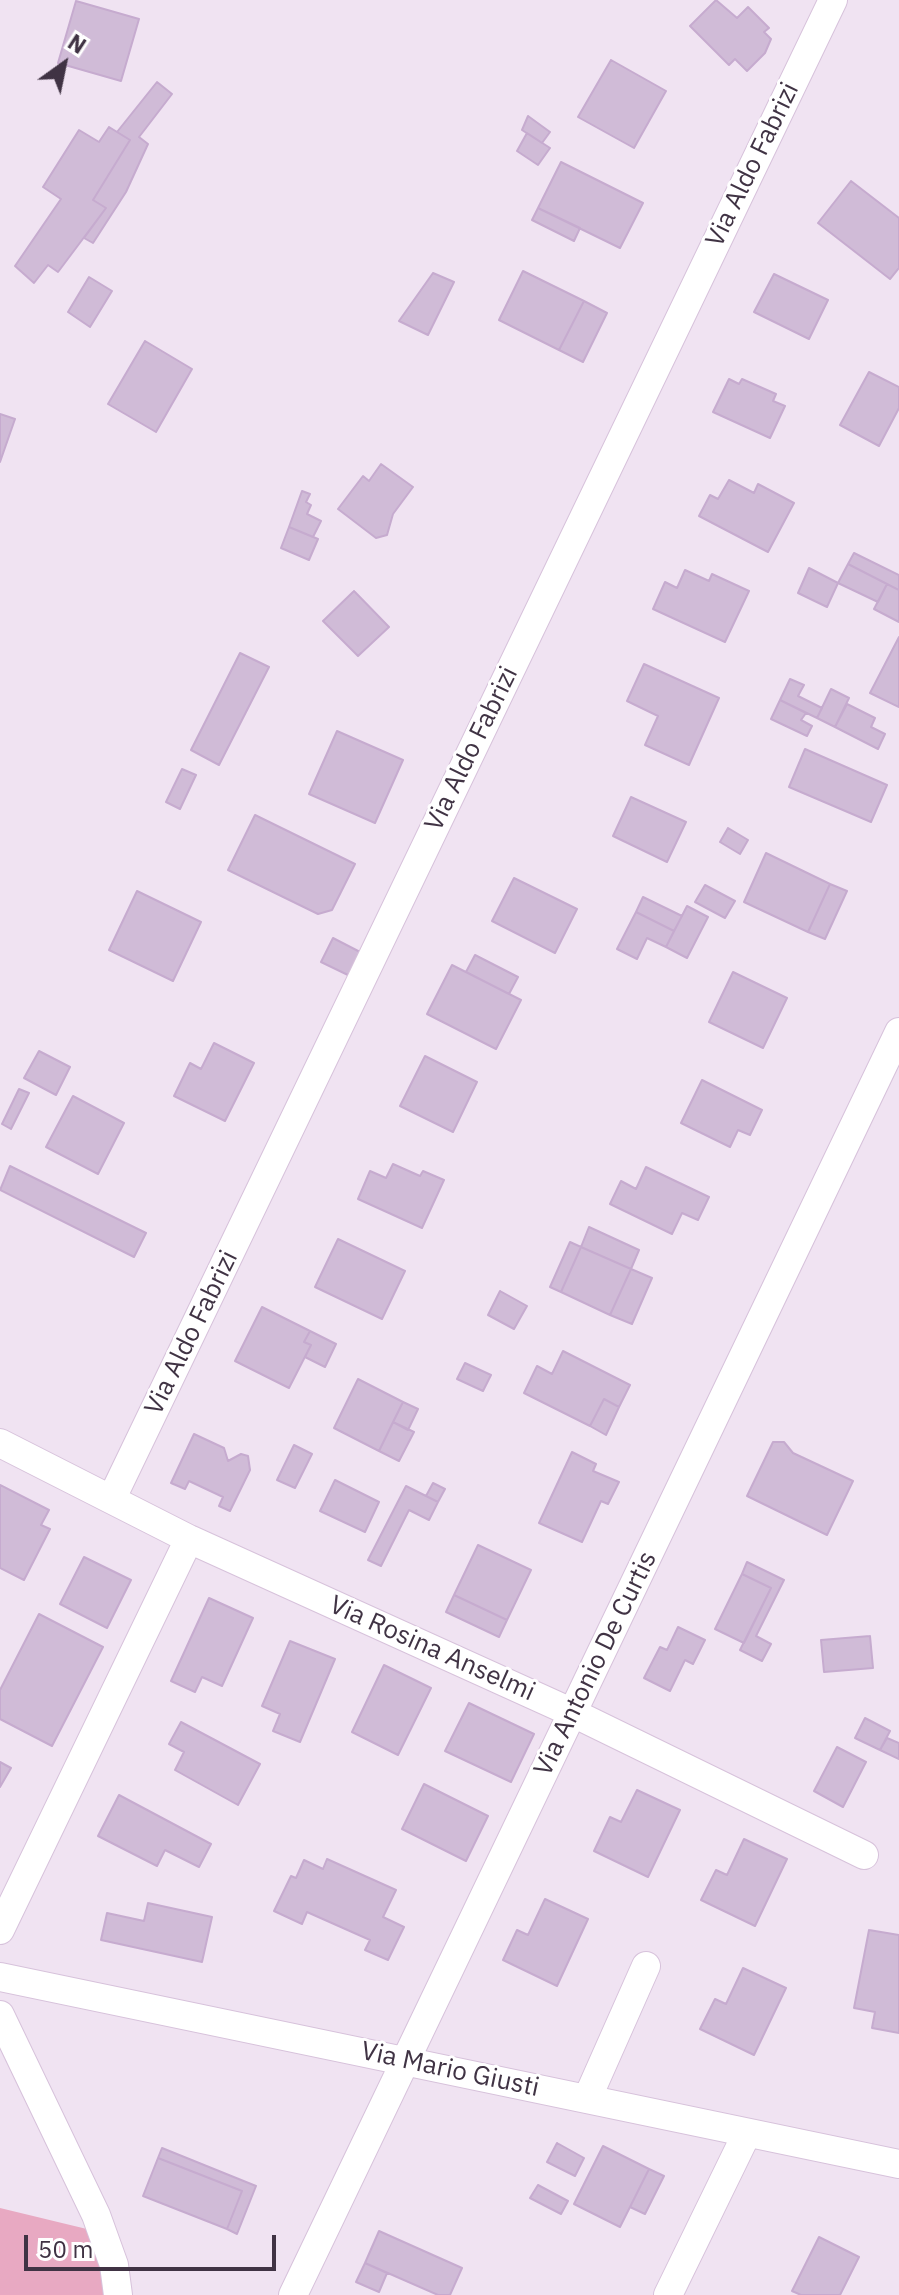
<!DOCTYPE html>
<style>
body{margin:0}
#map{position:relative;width:899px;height:2295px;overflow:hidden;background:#f0e3f2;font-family:"IBM Plex Sans",sans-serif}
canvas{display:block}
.north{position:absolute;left:24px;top:24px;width:80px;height:80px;-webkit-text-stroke:6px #fff;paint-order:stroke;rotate:33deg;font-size:22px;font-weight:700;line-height:32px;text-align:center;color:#403344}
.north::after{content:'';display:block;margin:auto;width:28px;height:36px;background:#403344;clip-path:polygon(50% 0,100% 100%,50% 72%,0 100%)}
.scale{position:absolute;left:24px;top:2235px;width:252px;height:36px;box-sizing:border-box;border:4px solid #403344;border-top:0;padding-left:10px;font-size:24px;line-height:28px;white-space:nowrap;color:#403344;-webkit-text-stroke:6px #fff;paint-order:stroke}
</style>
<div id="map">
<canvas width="899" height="2295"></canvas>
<div class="north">N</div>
<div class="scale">50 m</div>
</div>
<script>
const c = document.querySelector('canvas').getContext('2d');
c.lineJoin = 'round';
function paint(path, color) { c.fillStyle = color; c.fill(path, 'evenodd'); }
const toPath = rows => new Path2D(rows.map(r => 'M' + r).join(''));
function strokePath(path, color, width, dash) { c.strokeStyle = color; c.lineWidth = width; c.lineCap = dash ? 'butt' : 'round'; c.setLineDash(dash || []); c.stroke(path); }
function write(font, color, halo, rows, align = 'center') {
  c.font = font + ' "IBM Plex Sans",sans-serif'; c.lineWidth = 6; c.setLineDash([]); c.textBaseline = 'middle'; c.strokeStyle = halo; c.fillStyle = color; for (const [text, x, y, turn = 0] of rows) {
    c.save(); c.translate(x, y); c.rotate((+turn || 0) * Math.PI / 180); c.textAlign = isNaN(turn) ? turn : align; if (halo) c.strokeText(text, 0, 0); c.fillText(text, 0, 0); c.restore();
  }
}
paint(toPath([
 [0,2208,95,2231,110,2295,0,2295]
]), '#e8a9c2');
const building = toPath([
 [716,0,737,18,748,7,769,28,764,32,771,39,765,53,747,71,735,59,729,65,690,26,716,0],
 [76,1,139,19,121,81,58,63,76,1],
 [611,60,666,91,634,148,578,117,611,60],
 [157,82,172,94,139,137,148,144,126,192,93,243,84,238,106,208,93,200,130,140,117,132,157,82],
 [528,116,550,132,542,143,522,130,528,116],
 [109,127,130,140,93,200,106,208,58,272,48,265,34,283,15,266,61,199,43,187,79,130,99,142,109,127],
 [527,133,550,148,538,165,517,151,527,133],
 [561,162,643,203,620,248,538,208,561,162],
 [851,181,899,218,899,268,890,279,818,223,851,181],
 [538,208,580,228,574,241,532,220,538,208],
 [523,271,584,301,559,350,499,320,523,271],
 [433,273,454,282,428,335,399,321,433,273],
 [774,274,828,300,809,339,754,312,774,274],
 [89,277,112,291,90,327,68,312,89,277],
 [584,301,607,313,583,362,559,350,584,301],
 [145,341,192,369,156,432,108,404,145,341],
 [869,372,899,387,899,408,879,446,840,425,869,372],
 [729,379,739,384,742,379,776,394,773,401,785,406,770,438,713,412,729,379],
 [0,414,15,419,0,462,0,414],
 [381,464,413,487,393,514,387,535,376,538,338,509,363,476,369,481,381,464],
 [729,480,754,493,758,484,794,503,768,552,699,516,710,495,718,499,729,480],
 [302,491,310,494,306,502,311,505,307,514,321,521,313,537,289,527,302,491],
 [289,527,318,539,309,560,281,548,289,527],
 [854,553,899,575,899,590,848,564,854,553],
 [848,564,887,584,878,602,838,583,848,564],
 [809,568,838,583,827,607,798,593,809,568],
 [685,570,709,581,712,574,749,591,725,642,653,609,665,582,677,588,685,570],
 [887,584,899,590,899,622,874,609,887,584],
 [354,591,389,627,358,656,323,621,354,591],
 [899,637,899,707,870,693,899,637],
 [240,653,269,667,219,765,191,750,240,653],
 [644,664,719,698,689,765,645,745,658,716,627,701,644,664],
 [790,679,804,685,798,696,822,708,817,718,780,700,790,679],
 [831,689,849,698,835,727,817,718,831,689],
 [780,700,806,713,801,720,812,726,807,736,771,719,780,700],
 [847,704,875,718,871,727,885,734,878,749,835,727,847,704],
 [337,731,403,760,375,823,309,794,337,731],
 [805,749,887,785,871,822,789,787,805,749],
 [182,769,196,775,180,809,166,802,182,769],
 [631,797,686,822,667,862,613,836,631,797],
 [255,815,355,864,332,910,318,914,228,870,255,815],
 [728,828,748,840,740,854,720,842,728,828],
 [766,853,830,884,808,932,744,902,766,853],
 [514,878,577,909,555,953,492,921,514,878],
 [830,884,847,891,825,939,808,932,830,884],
 [705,885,735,901,725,918,695,902,705,885],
 [137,891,201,922,173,981,109,950,137,891],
 [643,897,682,916,674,931,636,912,643,897],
 [687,906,708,917,687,958,666,947,687,906],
 [636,912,674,931,666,947,647,938,637,959,617,949,636,912],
 [333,938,362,953,350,976,321,962,333,938],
 [475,955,518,977,509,994,466,972,475,955],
 [452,965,521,1000,496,1049,427,1014,452,965],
 [733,972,787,998,763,1048,709,1022,733,972],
 [214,1043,254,1063,225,1121,174,1096,190,1063,201,1069,214,1043],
 [39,1051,70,1067,56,1095,24,1078,39,1051],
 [425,1056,477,1082,453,1132,400,1106,425,1056],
 [702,1080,762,1110,750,1135,738,1130,730,1147,681,1123,702,1080],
 [19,1089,29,1093,11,1129,2,1124,19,1089],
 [73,1096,124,1123,98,1174,46,1147,73,1096],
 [393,1164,420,1176,423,1171,444,1180,422,1228,358,1199,370,1171,386,1178,393,1164],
 [10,1166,146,1233,134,1257,0,1190,10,1166],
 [646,1167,709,1197,698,1220,682,1213,672,1234,610,1204,621,1181,636,1189,646,1167],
 [589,1227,639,1250,631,1269,581,1247,589,1227],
 [338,1239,405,1271,382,1319,315,1287,338,1239],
 [570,1242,581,1247,561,1292,550,1287,570,1242],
 [581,1247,631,1269,610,1315,561,1292,581,1247],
 [631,1269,652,1278,632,1324,610,1315,631,1269],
 [500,1291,527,1306,514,1329,488,1315,500,1291],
 [262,1307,310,1331,304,1342,311,1345,289,1388,235,1361,262,1307],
 [310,1331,336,1344,325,1367,305,1357,311,1345,304,1342,310,1331],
 [563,1351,630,1385,619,1407,604,1399,590,1426,524,1393,537,1366,552,1374,563,1351],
 [465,1363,491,1375,483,1391,457,1379,465,1363],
 [358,1379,403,1402,379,1451,334,1428,358,1379],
 [604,1399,619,1407,606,1435,590,1426,604,1399],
 [403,1402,418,1409,408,1430,393,1422,403,1402],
 [393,1422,414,1432,399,1461,379,1451,393,1422],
 [194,1434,224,1448,228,1461,241,1454,248,1456,250,1470,230,1511,219,1506,223,1497,189,1481,185,1489,171,1483,194,1434],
 [773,1442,784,1442,793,1453,853,1481,827,1535,747,1496,773,1442],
 [294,1445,312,1454,295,1488,277,1480,294,1445],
 [572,1452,596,1464,593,1471,619,1482,608,1504,601,1501,582,1542,539,1523,572,1452],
 [335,1480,379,1502,365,1532,320,1511,335,1480],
 [433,1483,445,1489,438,1502,426,1496,433,1483],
 [0,1485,49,1510,41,1525,50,1529,24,1580,0,1568,0,1485],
 [406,1486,438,1502,429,1520,409,1510,381,1566,368,1560,406,1486],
 [478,1545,531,1570,507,1620,454,1595,478,1545],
 [84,1557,131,1580,107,1628,60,1604,84,1557],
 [747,1562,784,1580,756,1636,771,1644,762,1661,740,1650,771,1588,742,1574,747,1562],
 [742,1574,771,1588,744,1643,715,1629,742,1574],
 [454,1595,507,1620,499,1637,446,1612,454,1595],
 [209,1598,253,1618,222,1686,202,1677,195,1692,171,1681,209,1598],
 [39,1614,103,1647,52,1746,0,1719,0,1690,39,1614],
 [678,1627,705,1640,693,1664,685,1660,670,1691,644,1678,660,1647,667,1650,678,1627],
 [870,1636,873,1668,824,1672,821,1640,870,1636],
 [290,1641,335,1659,300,1742,273,1731,280,1714,262,1706,290,1641],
 [384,1665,431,1688,398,1755,352,1732,384,1665],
 [469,1703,534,1734,511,1782,445,1751,469,1703],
 [865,1718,890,1731,880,1750,855,1738,865,1718],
 [181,1722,260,1764,238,1805,175,1770,184,1752,169,1744,181,1722],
 [887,1738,899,1743,899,1759,880,1750,887,1738],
 [837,1747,866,1762,843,1807,814,1791,837,1747],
 [0,1762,11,1768,0,1787,0,1762],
 [424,1784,488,1816,466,1861,402,1829,424,1784],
 [637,1790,680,1810,648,1877,594,1851,610,1817,621,1822,637,1790],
 [119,1795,211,1844,199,1867,165,1850,157,1866,98,1836,119,1795],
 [744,1839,787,1859,755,1926,701,1900,716,1870,727,1875,744,1839],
 [327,1859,396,1890,383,1917,404,1927,388,1960,365,1950,370,1940,307,1912,302,1924,274,1911,291,1876,296,1878,304,1860,323,1869,327,1859],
 [545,1899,588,1919,557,1986,503,1960,517,1930,528,1935,545,1899],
 [148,1903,212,1917,202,1962,101,1940,107,1913,144,1921,148,1903],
 [869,1930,899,1935,899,2033,872,2028,875,2012,854,2008,869,1930],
 [743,1968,786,1988,754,2055,700,2029,715,1999,726,2004,743,1968],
 [557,2143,584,2158,575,2176,547,2162,557,2143],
 [603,2146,649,2169,620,2227,574,2204,603,2146],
 [162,2148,256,2186,237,2234,227,2229,242,2191,158,2158,162,2148],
 [158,2158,242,2191,227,2229,143,2196,158,2158],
 [649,2169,664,2176,645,2214,630,2207,649,2169],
 [538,2185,568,2201,561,2214,530,2198,538,2185],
 [379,2231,462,2268,450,2295,438,2295,365,2263,379,2231],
 [819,2237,859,2257,840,2295,801,2295,792,2291,819,2237],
 [365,2263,387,2273,379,2292,356,2282,365,2263]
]);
paint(building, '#d0bbd7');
strokePath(building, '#c6abcf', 2);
const street = toPath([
 [0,1443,189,1539,573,1713,864,1855],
 [112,1498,833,0],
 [0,1930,189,1539],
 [0,1977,899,2164],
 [0,2015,96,2215,114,2265,118,2295],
 [587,2099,646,1966],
 [293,2295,899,1032],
 [668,2295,747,2133]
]);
strokePath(street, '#d7c2db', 30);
strokePath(street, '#fff', 28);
write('26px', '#403344', '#fff', [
 ["Via Aldo Fabrizi",753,165,-64],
 ["Via Aldo Fabrizi",472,749,-64],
 ["Via Aldo Fabrizi",192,1333,-64],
 ["Via Rosina Anselmi",432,1649,24],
 ["Via Antonio De Curtis",596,1664,-64],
 ["Via Mario Giusti",450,2070,12]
]);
</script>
